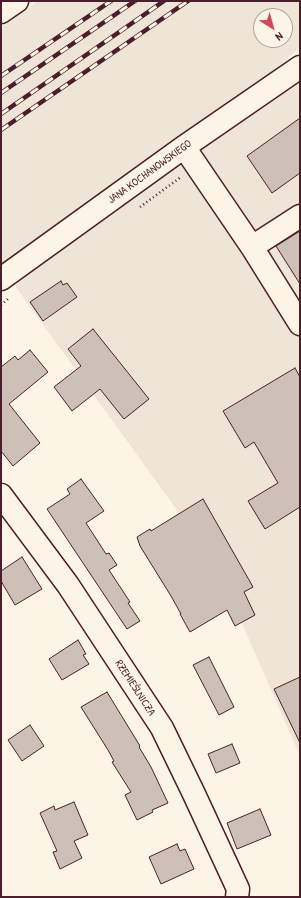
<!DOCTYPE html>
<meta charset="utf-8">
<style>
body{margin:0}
#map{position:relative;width:301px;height:898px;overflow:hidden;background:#fcf5e5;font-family:"Patrick Hand",sans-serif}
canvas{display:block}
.frame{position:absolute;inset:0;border:2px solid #4a1f2b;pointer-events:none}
.north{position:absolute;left:253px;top:8px;width:40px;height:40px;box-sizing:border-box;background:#fcf5e5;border:1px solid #b59f9b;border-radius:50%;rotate:143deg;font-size:11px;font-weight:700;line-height:16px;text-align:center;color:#4a1f2b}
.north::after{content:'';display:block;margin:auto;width:14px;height:18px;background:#d1495b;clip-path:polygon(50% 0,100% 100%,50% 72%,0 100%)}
</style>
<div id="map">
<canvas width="301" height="898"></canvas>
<div class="frame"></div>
<div class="north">N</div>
</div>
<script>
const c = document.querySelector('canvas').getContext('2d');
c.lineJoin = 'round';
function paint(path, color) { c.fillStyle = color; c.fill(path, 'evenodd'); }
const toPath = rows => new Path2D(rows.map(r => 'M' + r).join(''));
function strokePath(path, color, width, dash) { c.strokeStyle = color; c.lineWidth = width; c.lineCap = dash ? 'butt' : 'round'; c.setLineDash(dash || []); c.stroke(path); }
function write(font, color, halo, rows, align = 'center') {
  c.font = font + ' "Patrick Hand",sans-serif'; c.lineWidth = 3; c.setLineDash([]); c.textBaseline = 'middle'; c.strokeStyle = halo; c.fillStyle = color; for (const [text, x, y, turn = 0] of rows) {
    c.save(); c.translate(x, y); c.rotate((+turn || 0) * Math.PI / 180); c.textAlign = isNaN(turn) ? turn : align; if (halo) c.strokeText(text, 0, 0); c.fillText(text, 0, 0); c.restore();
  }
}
paint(toPath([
 [38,1,300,1,300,47,234,106,1,270,1,27],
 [261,16,285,16,285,40,261,40],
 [300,79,300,756,216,564,15,286,34,267,194,151]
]), '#eee5d7');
const building = toPath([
 [300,118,300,173,272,193,247,156,300,118],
 [300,231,300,284,276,246,300,231],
 [61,281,63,285,67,283,77,297,43,321,30,302,61,281],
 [93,329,149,399,124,419,100,389,72,411,54,387,81,366,68,349,93,329],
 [30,350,48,372,9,404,40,443,13,466,1,451,1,367,15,356,18,360,30,350],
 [295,368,300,377,300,507,265,529,248,501,278,483,254,442,245,448,223,411,295,368],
 [81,479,104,511,86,523,106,554,109,553,117,565,109,570,130,602,128,603,140,621,127,629,47,509,70,494,67,489,81,479],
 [203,499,253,587,244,592,255,615,235,626,227,610,190,632,180,614,181,614,171,596,140,546,137,537,150,529,151,531,203,499],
 [22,557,42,589,15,605,1,581,1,571,22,557],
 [78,640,86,654,83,655,89,664,62,680,49,659,78,640],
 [209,657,234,707,219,715,193,665,209,657],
 [300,677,300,743,274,689,300,677],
 [107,692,140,746,139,747,151,767,168,803,152,810,153,812,137,820,125,795,131,792,112,762,114,761,108,750,81,707,107,692],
 [30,725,44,746,22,761,8,740,30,725],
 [232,744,240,763,216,773,208,754,232,744],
 [74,802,88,835,74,841,82,858,60,869,53,852,57,851,40,813,54,806,55,810,74,802],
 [260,809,271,835,237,849,227,823,260,809],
 [177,844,180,851,185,849,194,869,161,884,149,857,177,844]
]);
paint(building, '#cfc0b7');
strokePath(building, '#4a1f2b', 1);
const minor = toPath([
 [1,12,17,1],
 [184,147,252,247,300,216],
 [252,247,300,324],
 [1,279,184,147,300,67],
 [1,495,68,585,162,728,194,794,238,889,237,897]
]);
strokePath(minor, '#4a1f2b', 25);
strokePath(toPath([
 [140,207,181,177],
 [1,305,8,299]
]), '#4a1f2b', 2.5, [1, 3]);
strokePath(minor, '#fcf5e5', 22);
const rail = toPath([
 [1,76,111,1],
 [1,93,135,1],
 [1,114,164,1],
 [1,130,188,1]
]);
strokePath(rail, '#4a1f2b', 4.5);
strokePath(rail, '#fcf5e5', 3, [9]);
write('11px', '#4a1f2b', '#fcf5e5', [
 ["JANA KOCHANOWSKIEGO",150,172,-36],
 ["RZEMIEŚLNICZA",135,688,57]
]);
</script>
